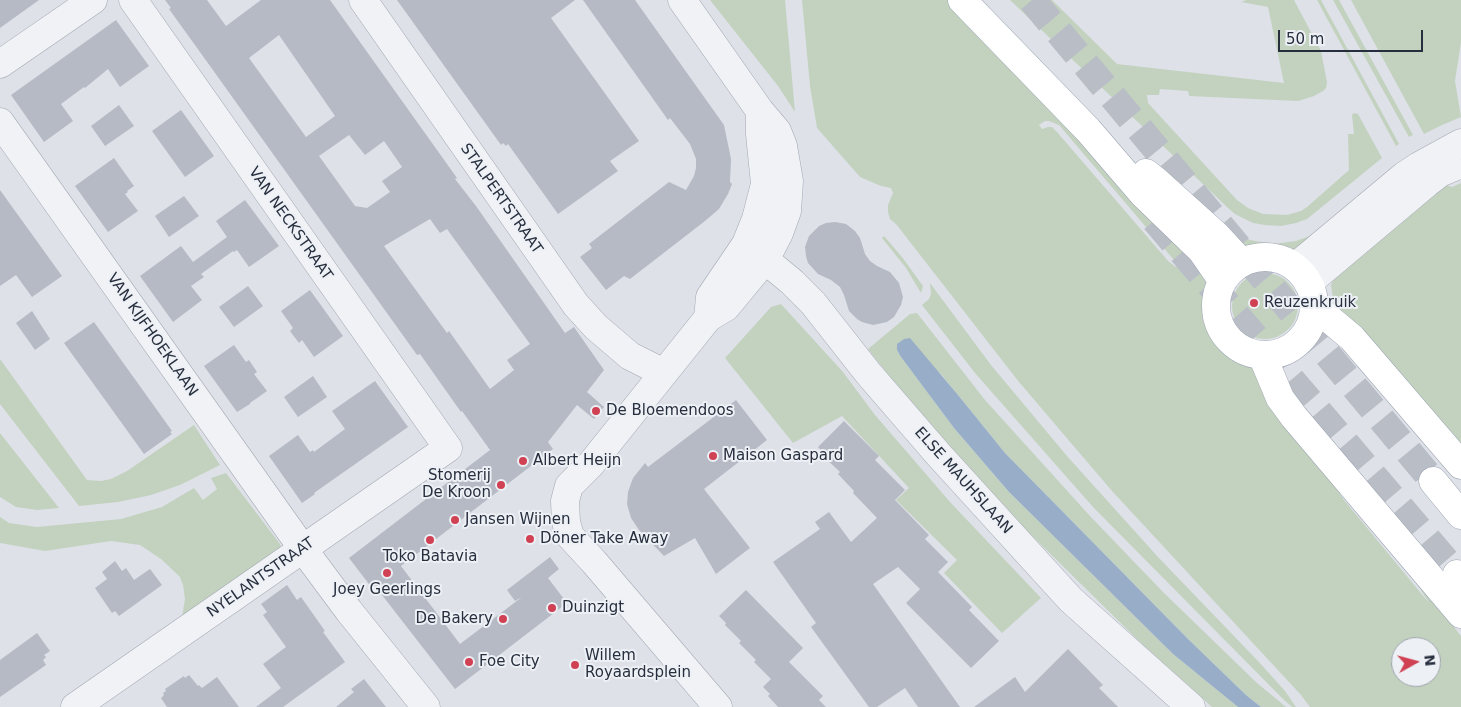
<!DOCTYPE html>
<meta charset="utf-8">
<style>
body{margin:0}
#map{position:relative;width:1461px;height:707px;overflow:hidden;background:#dee1e8;font-family:"DejaVu Sans",sans-serif}
canvas{display:block}
.north{position:absolute;left:1391px;top:637px;width:50px;height:50px;box-sizing:border-box;background:#edf0f5;border:1px solid #9ea3ac;border-radius:50%;rotate:83deg;font-size:14px;font-weight:700;line-height:20px;text-align:center;color:#272f3e}
.north::after{content:'';display:block;margin:auto;width:18px;height:22px;background:#cf4153;clip-path:polygon(50% 0,100% 100%,50% 72%,0 100%)}
.scale{position:absolute;left:1278px;top:30px;width:145px;height:22px;box-sizing:border-box;border:2px solid #272f3e;border-top:0;padding-left:6px;font-size:15px;line-height:18px;white-space:nowrap;color:#272f3e;-webkit-text-stroke:4px #edf0f5;paint-order:stroke}
</style>
<div id="map">
<canvas width="1461" height="707"></canvas>
<div class="north">N</div>
<div class="scale">50 m</div>
</div>
<script>
const c = document.querySelector('canvas').getContext('2d');
c.lineJoin = 'round';
function paint(path, color) { c.fillStyle = color; c.fill(path, 'evenodd'); }
const toPath = rows => new Path2D(rows.map(r => 'M' + r).join(''));
function strokePath(path, color, width, dash) { c.strokeStyle = color; c.lineWidth = width; c.lineCap = dash ? 'butt' : 'round'; c.setLineDash(dash || []); c.stroke(path); }
function write(font, color, halo, rows, align = 'center') {
  c.font = font + ' "DejaVu Sans",sans-serif'; c.lineWidth = 4; c.setLineDash([]); c.textBaseline = 'middle'; c.strokeStyle = halo; c.fillStyle = color; for (const [text, x, y, turn = 0] of rows) {
    c.save(); c.translate(x, y); c.rotate((+turn || 0) * Math.PI / 180); c.textAlign = isNaN(turn) ? turn : align; if (halo) c.strokeText(text, 0, 0); c.fillText(text, 0, 0); c.restore();
  }
}
paint(toPath([
 [710,0,785,0,795,112,778,86],
 [802,0,950,0,1189,257,1182,262,1174,260,1059,125,1049,121,1045,121,1039,125,1042,129,1048,127,1052,127,1057,132,1169,262,1176,267,1181,268,1190,265,1200,257,1211,287,1208,307,1211,323,1236,355,1250,363,1256,369,1461,636,1461,707,1310,707,1301,695,1112,491,1019,382,896,224,890,219,888,212,888,205,893,193,891,188,881,186,860,177,817,128,810,86],
 [1332,483,1419,587,1429,603,1344,500],
 [1401,647,1431,647,1431,677,1401,677],
 [1010,0,1052,0,1117,64,1284,83,1268,7,1241,2,1246,0,1294,0,1321,51,1327,82,1326,88,1323,91,1314,96,1298,101,1189,96,1188,91,1160,89,1159,95,1147,95,1148,103,1237,200,1248,208,1263,214,1287,215,1301,211,1307,207,1349,170,1348,134,1354,134,1352,115,1354,113,1358,114,1382,158,1307,219,1296,223,1281,226,1265,225,1253,223,1235,214,1228,208],
 [1317,0,1321,0,1399,144,1396,146],
 [1333,0,1339,0,1413,135,1409,137],
 [1351,0,1461,0,1461,42,1455,81,1461,117,1442,125,1424,134],
 [1461,183,1461,455,1334,306,1331,285,1336,271,1444,184,1452,187],
 [1227,230,1250,240,1273,244,1296,241,1318,233,1297,252,1290,253,1249,250,1240,247],
 [884,236,902,257,923,286,921,293,906,268,882,238],
 '1232 306a33 33 0 1 1 66 0a33 33 0 1 1-66 0Z',
 [930,283,991,365,1067,456,1158,557,1258,661,1285,691,1296,707,1292,707,1283,699,1093,507,975,373,922,305,929,299,931,294],
 [781,304,843,372,875,415,950,502,1041,598,1002,633,944,573,957,560,896,500,909,488,842,416,793,443,725,358,771,307],
 [917,313,985,400,1090,516,1164,593,1257,683,1286,707,1261,707,1246,695,1188,639,1005,453,940,373,897,350,901,357,954,428,1009,492,1173,654,1238,707,1212,707,1143,645,1017,521,901,391,868,349,910,314],
 [0,359,87,480,101,481,111,479,127,471,194,425,220,465,180,485,151,495,118,502,79,506,0,404],
 [0,433,59,508,37,510,16,507,0,497],
 [226,473,280,544,282,554,182,617,185,599,183,585,180,577,161,559,140,545,111,541,45,551,0,543,0,517,9,523,37,527,121,519,162,507,194,488,203,500,217,489,211,478]
]), '#c3d2bf');
paint(toPath([
 [910,338,958,395,1005,453,1188,639,1246,695,1261,707,1238,707,1173,654,1009,492,954,428,901,357,897,350,897,344,904,339]
]), '#98aec8');
paint(toPath([
 [0,0,39,0,0,28],
 [165,0,207,0,226,26,261,0,330,0,457,178,455,179,476,206,565,333,574,327,604,370,587,392,604,407,594,419,577,405,548,442,553,449,401,566,460,644,522,597,515,601,507,590,550,557,559,569,548,578,567,603,455,689,375,586,372,588,349,558,490,450,462,411,461,412,420,354,417,355,205,59,169,9,171,8],
 [279,35,335,116,306,137,249,58],
 [349,135,365,155,384,141,402,167,382,181,390,192,367,208,355,206,319,156],
 [430,219,440,233,447,229,530,344,507,360,514,370,490,389,449,331,447,333,384,246],
 [397,0,575,0,551,18,639,141,610,161,618,171,558,214,508,144,506,146,503,143,501,145],
 [583,0,635,0,724,125,731,159,730,182,732,184,728,194,719,209,705,221,630,279,624,276,606,290,580,257,592,248,589,244,669,182,686,190,694,176,696,168,696,159,690,144,670,118,668,120],
 [116,20,149,66,120,87,108,69,85,88,84,87,61,104,73,121,44,142,11,95],
 [119,105,134,126,105,146,91,126],
 [181,110,214,156,185,177,152,131],
 [114,158,134,186,127,191,128,192,125,194,138,211,108,232,75,186],
 [0,190,62,276,32,297,16,275,0,286],
 [184,196,199,216,169,237,155,216],
 [245,200,279,246,249,267,237,250,234,252,233,251,201,274,204,277,191,286,202,300,173,322,140,276,181,246,193,262,227,237,216,221],
 [835,222,846,224,855,231,860,238,865,254,870,261,877,266,890,272,899,283,903,297,901,305,894,317,887,322,873,325,862,322,857,319,849,311,844,295,840,287,831,280,818,274,808,263,806,256,805,247,809,236,819,226,826,223],
 [248,286,263,306,234,327,219,307],
 [310,290,343,336,314,357,302,340,299,343,290,331,293,328,281,311],
 [32,311,50,339,35,350,16,323],
 [94,322,172,431,170,432,172,434,144,454,64,343],
 [234,345,246,362,249,360,257,372,254,374,267,391,250,403,250,404,237,412,204,366],
 [313,376,327,397,298,417,284,397],
 [375,381,408,427,314,493,315,494,302,503,269,456,298,435,310,452,313,450,314,452,345,429,332,411],
 [736,400,767,440,704,489,750,548,716,574,695,538,664,556,639,530,631,518,627,504,628,492,633,478,645,463,648,467],
 [844,421,879,456,875,460,905,490,895,500,929,535,925,539,948,562,938,572,972,607,969,610,999,641,971,668,906,603,920,589,898,567,873,584,960,707,918,707,905,688,877,707,869,707,811,627,816,623,773,562,820,529,815,522,829,512,851,542,877,518,853,493,854,491,838,474,840,472,823,456,825,454,818,447],
 [115,561,122,571,126,568,134,580,150,569,162,585,119,616,115,611,112,613,95,588,107,579,102,572],
 [287,585,297,600,301,597,325,631,323,632,345,662,283,707,256,707,281,688,263,664,286,647,263,615,267,612,261,604],
 [746,590,803,648,789,662,823,696,819,700,826,707,778,707,768,696,770,694,763,687,771,679,754,662,756,660,739,643,741,641,725,625,726,623,719,616],
 [37,633,50,651,44,655,46,657,43,660,46,665,0,697,0,660],
 [1068,649,1103,685,1099,688,1118,707,974,707,1015,677,1025,692],
 [189,675,198,686,199,685,202,688,217,677,239,707,167,707,161,698,164,695,163,693,166,691,165,689,184,676,185,678],
 [364,679,386,707,336,707,354,692,351,689]
]), '#b5bac4');
strokePath(toPath([
 [1032,0,1433,481],
 [1155,220,1457,574]
]), '#b9bdc6', 28, [28, 14]);
const minor = toPath([
 [363,0,576,305,596,327,630,356,664,373],
 [682,0,760,111,777,131,783,146,789,181,787,211,779,233,765,260,726,307,708,318,591,464,569,486,565,501,566,522,570,536,594,562,718,707],
 [0,64,93,0],
 [0,122,303,549,349,611,426,707],
 [746,244,792,282,813,303,868,373,938,454,1071,600,1191,707],
 [1295,267,1404,176,1419,166,1461,143],
 [1308,283,1427,183,1440,173,1454,167],
 [708,318,710,297,746,244,756,219,765,184,760,134,760,111],
 [75,707,448,448,133,0]
]);
const major = toPath([
 [962,0,1088,130,1143,194,1202,251,1222,280],
 [1146,173,1156,181,1217,236,1241,262],
 '1216 306a49 49 0 1 1 98 0a49 49 0 1 1-98 0Z',
 [1314,306,1352,338,1461,465],
 [1262,355,1280,398,1294,417,1461,614],
 [1433,481,1461,515],
 [1457,574,1461,578]
]);
strokePath(minor, '#a3a8b2', 29);
strokePath(major, '#9da5b3', 29);
strokePath(minor, '#f0f2f6', 28);
strokePath(major, '#fff', 28);
for (const [x, y, r, color] of [
 [1254,303,5,"#cf4153"],
 [596,411,5,"#cf4153"],
 [713,456,5,"#cf4153"],
 [523,461,5,"#cf4153"],
 [501,485,5,"#cf4153"],
 [455,520,5,"#cf4153"],
 [530,539,5,"#cf4153"],
 [430,540,5,"#cf4153"],
 [387,573,5,"#cf4153"],
 [552,608,5,"#cf4153"],
 [503,619,5,"#cf4153"],
 [469,662,5,"#cf4153"],
 [575,665,5,"#cf4153"]
]) { const dot = new Path2D(); dot.arc(x, y, r, 0, 2 * Math.PI); c.fillStyle = color; c.fill(dot); strokePath(dot, '#edf0f5', 2); }
write('15px', '#272f3e', '#edf0f5', [
 ["STALPERTSTRAAT",501,199,55],
 ["VAN NECKSTRAAT",290,224,55],
 ["VAN KIJFHOEKLAAN",152,335,55],
 ["ELSE MAUHSLAAN",963,481,48],
 ["NYELANTSTRAAT",261,578,-35]
]);
write('15px', '#272f3e', '#edf0f5', [
 ["Reuzenkruik",1264,303],
 ["De Bloemendoos",606,411],
 ["Maison Gaspard",723,456],
 ["Albert Heijn",533,461],
 ["Stomerij",491,476,"right"],
 ["De Kroon",491,493,"right"],
 ["Jansen Wijnen",465,520],
 ["Döner Take Away",540,539],
 ["Toko Batavia",430,557,"center"],
 ["Joey Geerlings",387,590,"center"],
 ["Duinzigt",562,608],
 ["De Bakery",493,619,"right"],
 ["Willem",585,656],
 ["Royaardsplein",585,673],
 ["Foe City",479,662]
], 'left');
</script>
